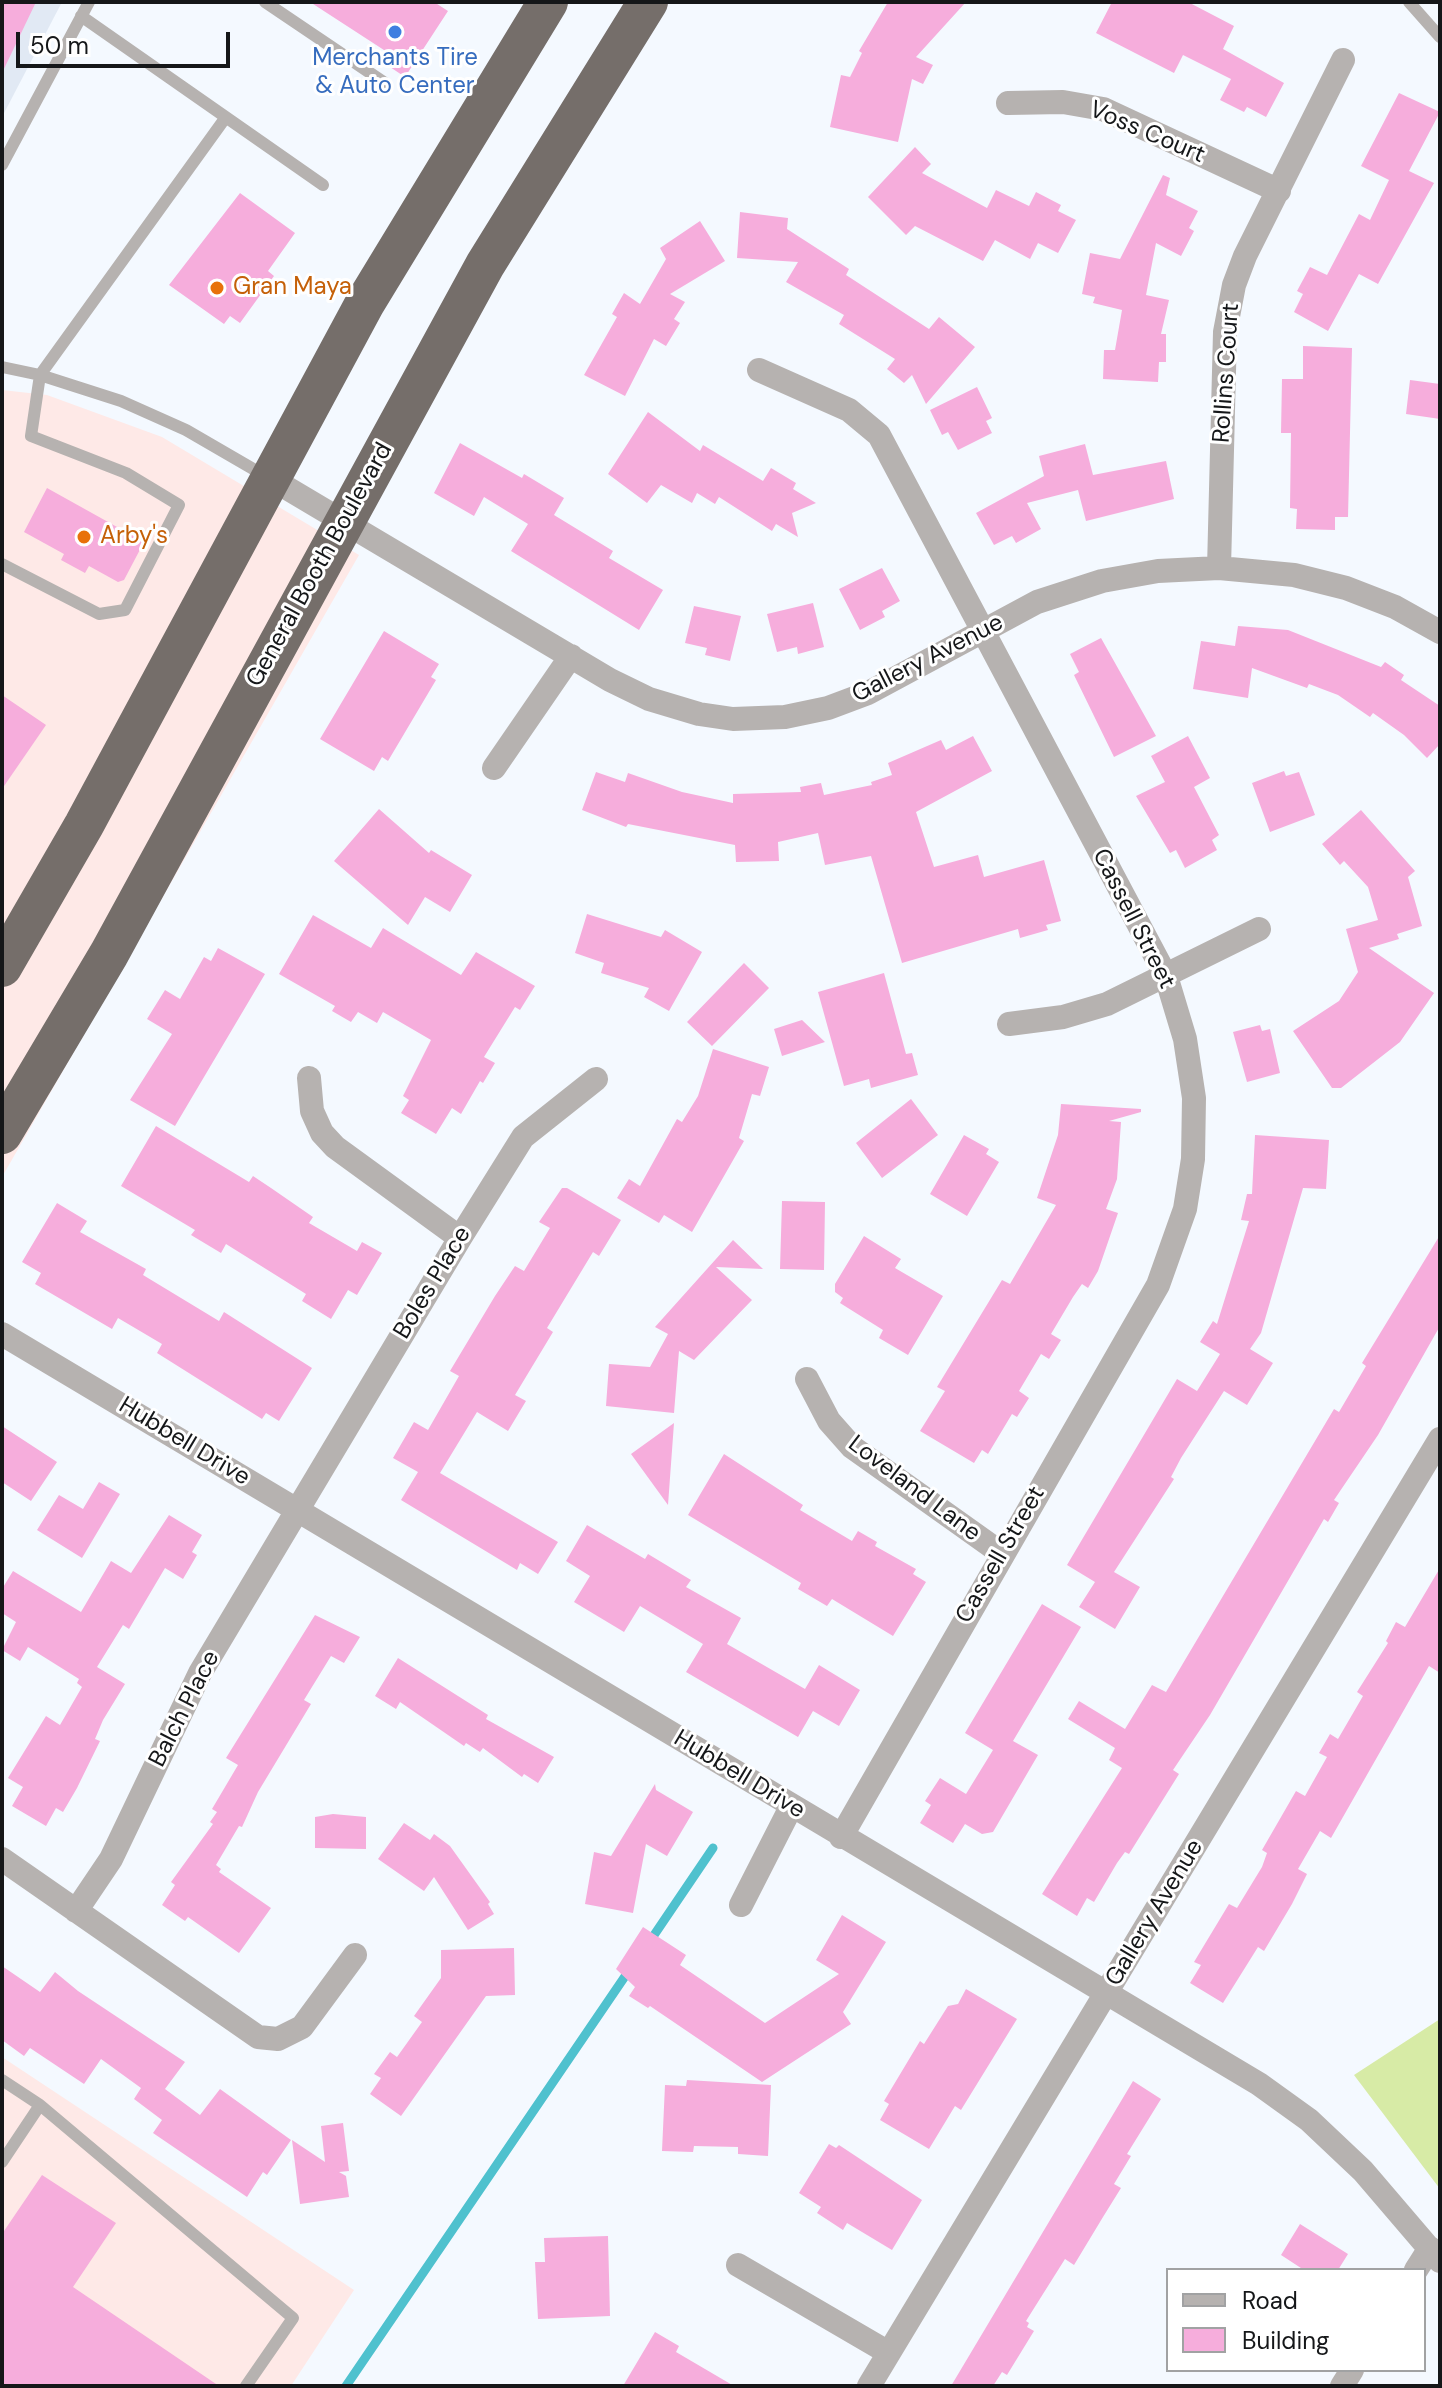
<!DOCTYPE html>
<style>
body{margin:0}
#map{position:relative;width:1442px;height:2388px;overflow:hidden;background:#f4f9ff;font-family:"DM Sans",sans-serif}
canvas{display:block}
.frame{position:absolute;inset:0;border:4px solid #151719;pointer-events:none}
.legend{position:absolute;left:1166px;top:2268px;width:260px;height:104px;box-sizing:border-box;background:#fff;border:2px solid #a1a2a3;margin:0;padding:10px 14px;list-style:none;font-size:24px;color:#151719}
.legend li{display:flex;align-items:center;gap:16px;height:40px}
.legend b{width:40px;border:2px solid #a1a2a3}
.scale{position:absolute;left:16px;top:32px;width:214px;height:36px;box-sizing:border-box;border:4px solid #151719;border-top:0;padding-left:10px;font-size:24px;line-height:28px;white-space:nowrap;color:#151719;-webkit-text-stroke:6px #fff;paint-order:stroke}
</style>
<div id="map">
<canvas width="1442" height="2388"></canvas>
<div class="frame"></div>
<ul class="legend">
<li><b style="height:10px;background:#b6b2b0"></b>Road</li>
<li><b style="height:22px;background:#f6addc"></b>Building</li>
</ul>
<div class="scale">50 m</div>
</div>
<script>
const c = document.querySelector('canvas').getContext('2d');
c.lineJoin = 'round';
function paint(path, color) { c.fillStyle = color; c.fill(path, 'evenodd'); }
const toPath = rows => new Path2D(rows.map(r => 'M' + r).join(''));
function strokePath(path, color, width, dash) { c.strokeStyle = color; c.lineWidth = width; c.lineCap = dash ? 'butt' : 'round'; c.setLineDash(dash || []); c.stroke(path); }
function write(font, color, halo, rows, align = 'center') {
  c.font = font + ' "DM Sans",sans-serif'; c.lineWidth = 6; c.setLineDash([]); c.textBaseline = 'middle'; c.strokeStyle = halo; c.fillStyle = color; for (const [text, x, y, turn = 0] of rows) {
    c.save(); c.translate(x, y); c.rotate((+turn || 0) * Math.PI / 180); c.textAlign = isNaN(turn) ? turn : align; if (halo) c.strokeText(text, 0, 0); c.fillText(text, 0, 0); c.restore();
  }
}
paint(toPath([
 [2,390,47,395,162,437,359,555,2,1177],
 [2,2057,354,2290,291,2386,2,2386]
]), '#fee9e7');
paint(toPath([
 [2,2,62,2,2,117]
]), '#e1e9f4');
paint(toPath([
 [1440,2019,1440,2189,1354,2075]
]), '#d7eba6');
strokePath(toPath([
 [648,1944,713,1848],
 [346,2386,630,1969]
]), '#4fc1ce', 9);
paint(toPath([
 [2,2,36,2,2,73],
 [310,2,434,2,448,11,405,77,381,61,387,52],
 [888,2,966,2,916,57,933,65,923,84,912,79,898,142,830,127,841,75,850,77,862,53,859,51],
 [1112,2,1188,2,1234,26,1223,49,1284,83,1266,117,1247,107,1244,112,1220,100,1231,79,1183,55,1174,73,1096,33],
 [1399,93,1440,112,1409,171,1434,183,1378,284,1359,274,1328,331,1294,312,1303,294,1297,291,1310,267,1327,275,1359,214,1370,220,1389,180,1361,166],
 [915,147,931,164,922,173,987,208,996,190,1029,206,1036,192,1061,205,1058,211,1076,220,1058,253,1038,243,1030,259,995,240,983,261,915,226,906,235,868,197],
 [1163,175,1170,178,1166,195,1198,211,1189,228,1194,231,1181,256,1156,243,1146,295,1169,300,1161,334,1166,334,1166,362,1159,362,1158,382,1103,379,1104,350,1115,350,1122,310,1093,303,1095,297,1082,294,1090,253,1120,259],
 [240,193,295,233,268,271,274,276,240,323,230,316,224,324,169,285],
 [740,212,788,218,787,229,849,269,846,275,929,329,939,317,975,347,926,404,912,375,904,383,887,369,895,359,839,324,844,315,786,282,798,262,737,258],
 [700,221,725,261,670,294,685,302,674,319,680,323,666,346,654,339,625,396,584,375,617,317,612,314,624,293,640,304,666,259,660,248],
 [1303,346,1352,348,1348,517,1335,517,1335,530,1296,529,1297,509,1290,508,1291,433,1281,433,1282,379,1303,379],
 [1410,380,1440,384,1440,419,1406,414],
 [977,387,992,418,986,421,992,433,958,450,948,432,942,435,930,410],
 [648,412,700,451,703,445,763,481,771,468,796,483,793,489,816,503,792,513,798,537,776,524,772,531,719,497,715,504,697,493,692,503,661,485,647,503,608,474],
 [460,443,522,478,524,474,564,498,554,515,613,551,609,558,663,590,639,630,511,551,528,524,484,497,474,516,434,493],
 [1085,444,1093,475,1166,461,1174,499,1086,521,1078,490,1027,503,1041,529,1016,543,1012,536,994,545,976,513,1044,476,1039,456],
 [47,488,144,542,124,580,118,582,89,566,85,573,61,560,64,554,24,532],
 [882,568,900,601,882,611,885,617,860,630,839,589],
 [813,603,824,647,798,654,797,647,777,652,767,614],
 [694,606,741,616,730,661,705,655,707,648,685,643],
 [1238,626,1288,630,1381,667,1385,662,1404,675,1401,680,1440,706,1440,744,1427,758,1404,735,1373,713,1370,717,1338,695,1309,684,1307,688,1252,668,1248,698,1193,689,1201,641,1235,646],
 [384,631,439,664,431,677,436,680,388,761,382,757,374,771,320,739],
 [1101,638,1156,736,1114,757,1074,675,1079,672,1070,654],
 [2,695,46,725,2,789],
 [973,736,992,771,916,812,934,867,978,855,984,877,1044,860,1061,921,1046,925,1048,930,1020,938,1018,929,902,963,871,856,825,865,818,833,778,842,779,861,736,862,735,845,628,824,626,827,582,810,596,772,625,782,628,773,682,792,733,803,733,794,801,792,800,787,821,783,824,795,872,785,871,782,892,775,888,763,941,740,946,750],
 [1188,736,1210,778,1194,787,1219,835,1212,840,1217,850,1185,868,1176,850,1170,853,1136,796,1165,782,1151,756],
 [1284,771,1286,776,1299,772,1315,815,1270,832,1252,783],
 [379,809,429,853,431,850,472,875,450,912,425,897,408,925,334,861],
 [1361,810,1415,871,1408,877,1422,926,1397,934,1399,939,1369,948,1434,993,1400,1042,1341,1088,1332,1088,1293,1031,1339,1001,1358,972,1346,929,1378,920,1368,887,1344,861,1340,865,1322,844],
 [587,914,661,937,665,930,702,952,669,1011,644,997,649,988,601,973,604,963,575,953],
 [313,915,371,948,383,928,461,975,476,952,535,986,520,1010,515,1007,484,1057,495,1063,483,1083,480,1081,461,1114,452,1108,436,1134,401,1113,409,1100,403,1096,431,1040,383,1012,377,1023,358,1012,351,1022,332,1011,335,1006,279,974],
 [218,948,265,974,175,1126,130,1100,172,1034,147,1019,165,990,180,999,204,957,211,961],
 [744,963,769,988,712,1046,687,1022],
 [884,973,906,1054,912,1053,918,1075,871,1088,869,1079,844,1086,818,992],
 [802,1020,825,1042,782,1056,774,1029],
 [1260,1025,1262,1031,1270,1029,1280,1073,1247,1082,1233,1032],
 [713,1049,769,1067,760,1096,752,1094,739,1138,744,1141,692,1232,664,1215,659,1223,617,1198,629,1179,640,1186,677,1119,682,1122,698,1096],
 [911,1099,938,1135,882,1178,856,1143],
 [1061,1104,1141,1109,1141,1112,1109,1121,1121,1122,1117,1179,1106,1209,1118,1213,1098,1271,1088,1288,1082,1284,1073,1297,1051,1334,1061,1340,1049,1359,1041,1354,1019,1391,1029,1398,1017,1417,1012,1414,988,1454,982,1450,974,1463,920,1431,945,1391,937,1387,1002,1280,1010,1284,1056,1205,1037,1198,1058,1135],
 [156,1126,249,1182,253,1176,271,1188,313,1217,309,1223,357,1251,362,1242,382,1253,357,1295,348,1290,331,1319,302,1301,306,1294,226,1244,221,1253,191,1235,195,1230,121,1186],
 [964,1135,989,1149,986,1154,999,1162,967,1216,930,1194],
 [1255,1135,1329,1140,1326,1189,1303,1188,1261,1333,1250,1349,1273,1363,1247,1405,1224,1391,1181,1458,1171,1477,1174,1479,1114,1572,1140,1587,1115,1629,1079,1607,1095,1582,1067,1565,1177,1379,1197,1391,1220,1354,1200,1342,1213,1321,1217,1324,1249,1221,1241,1220,1247,1194,1252,1194],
 [562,1188,567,1188,621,1220,599,1256,593,1252,547,1328,553,1332,515,1395,526,1401,508,1431,477,1412,440,1473,558,1542,538,1574,520,1563,517,1570,401,1500,418,1472,393,1458,414,1422,428,1430,459,1376,450,1371,495,1296,515,1266,524,1271,550,1228,539,1222],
 [782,1201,825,1202,824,1270,780,1269],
 [57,1203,87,1221,80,1232,146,1269,143,1275,219,1321,224,1312,312,1368,279,1421,266,1413,262,1419,157,1353,162,1344,118,1318,112,1329,35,1284,41,1273,22,1262],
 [1440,1235,1440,1326,1378,1435,1334,1500,1339,1503,1328,1522,1324,1519,1210,1715,1173,1770,1179,1774,1129,1854,1125,1852,1117,1863,1094,1902,1087,1898,1077,1916,1042,1894,1122,1768,1109,1760,1115,1748,1068,1719,1079,1701,1125,1729,1152,1685,1166,1692,1334,1409,1339,1412,1366,1366,1362,1363],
 [864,1236,901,1259,895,1268,943,1296,908,1355,879,1338,883,1330,840,1303,843,1298,835,1292,835,1284],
 [733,1240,763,1269,716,1267,752,1300,694,1360,679,1351,674,1413,606,1406,609,1364,650,1367,668,1334,655,1327],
 [674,1423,668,1505,631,1454],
 [2,1426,57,1462,31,1501,2,1482],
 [724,1454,803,1505,800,1510,852,1541,858,1531,877,1542,875,1546,916,1569,913,1574,926,1582,893,1636,832,1599,827,1606,798,1589,801,1583,688,1515],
 [99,1482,120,1494,82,1558,37,1530,59,1495,83,1509],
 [169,1515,202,1535,192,1552,197,1555,183,1579,165,1568,129,1629,123,1625,97,1667,125,1684,103,1720,95,1739,100,1741,77,1788,63,1812,56,1808,46,1826,12,1806,23,1787,8,1778,46,1716,60,1725,82,1687,77,1683,79,1679,28,1647,20,1661,2,1650,16,1622,2,1613,2,1589,13,1571,81,1612,111,1561,131,1573],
 [587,1525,645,1559,648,1554,691,1580,686,1587,741,1618,727,1644,805,1689,819,1665,860,1690,839,1726,813,1711,798,1737,686,1672,703,1644,640,1606,624,1632,574,1602,590,1576,566,1561],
 [1440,1568,1440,1673,1429,1666,1331,1838,1320,1831,1298,1869,1307,1874,1292,1904,1264,1951,1258,1947,1223,2003,1190,1983,1201,1965,1194,1962,1229,1904,1237,1908,1262,1867,1267,1853,1262,1850,1296,1791,1305,1796,1327,1757,1319,1753,1330,1734,1338,1739,1363,1696,1357,1692,1388,1643,1386,1641,1396,1622,1405,1627],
 [1042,1604,1081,1627,1013,1741,1038,1755,993,1832,982,1834,965,1824,953,1843,920,1823,931,1805,925,1801,940,1778,966,1794,993,1750,965,1733],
 [315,1615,360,1637,344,1663,331,1656,304,1700,311,1704,258,1792,242,1827,239,1826,216,1865,221,1869,219,1872,271,1908,239,1953,188,1917,185,1921,162,1905,175,1885,171,1882,213,1824,210,1822,217,1812,212,1809,238,1765,226,1758],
 [398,1658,488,1715,486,1719,554,1757,538,1783,524,1774,522,1777,483,1748,480,1752,466,1743,464,1746,400,1702,396,1709,375,1696],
 [655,1784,656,1790,693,1812,667,1856,646,1844,633,1913,585,1904,594,1852,611,1856],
 [333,1814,366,1817,366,1849,315,1848,315,1817],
 [404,1823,430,1840,434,1834,450,1846,490,1902,488,1904,494,1914,468,1930,434,1877,424,1891,378,1859],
 [842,1915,886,1942,843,2012,851,2024,762,2082,650,2006,648,2008,629,1996,635,1987,616,1969,643,1927,686,1955,680,1965,765,2023,839,1974,816,1960],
 [514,1948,515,1995,486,1996,401,2116,370,2094,381,2078,374,2074,390,2052,397,2057,422,2022,414,2016,441,1978,441,1950],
 [2,1966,40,1992,55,1972,78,1991,185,2062,165,2089,200,2115,220,2089,291,2140,267,2175,263,2172,247,2197,153,2133,162,2120,134,2099,141,2088,101,2059,84,2084,30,2048,24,2056,2,2040],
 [966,1989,1017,2019,961,2110,955,2106,929,2149,880,2120,889,2104,884,2101,920,2041,924,2044,948,2006,958,2004],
 [687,2080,771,2085,768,2156,738,2154,738,2147,694,2146,693,2152,662,2151,665,2085,686,2086],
 [1133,2081,1161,2099,1127,2154,1131,2156,1114,2184,1121,2188,1103,2217,1074,2265,1065,2259,1026,2321,1029,2323,1027,2327,1034,2331,1007,2375,1002,2372,993,2386,951,2386],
 [343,2123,349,2171,339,2172,346,2176,349,2197,300,2204,292,2140,325,2162,321,2126],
 [829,2144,836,2148,839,2145,922,2200,892,2250,847,2223,843,2230,817,2213,821,2207,799,2193],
 [42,2175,116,2223,73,2287,219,2386,2,2386,2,2234],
 [1300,2224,1348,2254,1338,2270,1304,2270,1281,2255],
 [608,2236,610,2316,538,2319,535,2262,545,2262,544,2238],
 [655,2332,679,2346,676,2352,734,2386,623,2386]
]), '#f6addc');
strokePath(toPath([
 [265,2,385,83],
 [1409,2,1440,37],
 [81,16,323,185],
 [2,165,89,2],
 [2,367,40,375,121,401,186,430,267,477],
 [2,564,99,614,125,610,179,505,126,473,31,436,40,375,226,117],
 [2,2080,40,2105,2,2162],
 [40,2105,293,2318,246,2386]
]), '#b6b2b0', 12);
strokePath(toPath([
 [1008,103,1063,102,1103,109,1279,191],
 [759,370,849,410,879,435,1166,976,1185,1039,1194,1098,1193,1159,1185,1209,1158,1285,841,1837],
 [270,478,610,680,649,699,699,714,733,719,785,717,828,708,868,693,1037,602,1102,581,1158,571,1219,568,1294,575,1346,588,1395,607,1440,632],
 [1219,568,1225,332,1234,285,1245,256,1343,60],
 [494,768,571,656],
 [1009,1024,1063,1017,1107,1004,1259,929],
 [309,1078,312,1111,322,1133,335,1147,460,1238],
 [2,1334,1259,2084,1309,2120,1363,2171,1440,2261],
 [807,1379,829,1421,852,1447,1001,1553],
 [2,1859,258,2037,278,2039,302,2027,355,1955],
 [741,1905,791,1807],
 [76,1911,111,1859,200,1673,460,1238,523,1137,596,1079],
 [738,2265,889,2353],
 [1416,2270,1430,2248],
 [869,2386,1440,1439],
 [1342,2386,1352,2370]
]), '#b6b2b0', 24);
strokePath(toPath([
 [2,967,84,825,365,303,548,2],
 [2,1134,109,954,485,265,648,2]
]), '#756e6a', 40);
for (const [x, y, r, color] of [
 [395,32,8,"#3f7fe0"],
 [217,288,8,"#e8710a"],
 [84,537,8,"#e8710a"]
]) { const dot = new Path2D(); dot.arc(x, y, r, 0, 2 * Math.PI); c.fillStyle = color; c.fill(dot); strokePath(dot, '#fff', 3); }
write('24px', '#366cbe', '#fff', [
 ["Merchants Tire",395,59],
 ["& Auto Center",395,87]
]);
write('24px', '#151719', '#fff', [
 ["Voss Court",1147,133,23],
 ["Rollins Court",1227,373,-86],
 ["General Booth Boulevard",320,565,-61],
 ["Gallery Avenue",928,659,-27],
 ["Cassell Street",1133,919,63],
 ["Boles Place",433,1283,-59],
 ["Hubbell Drive",184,1442,31],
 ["Loveland Lane",914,1489,37],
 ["Cassell Street",1001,1555,-60],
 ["Balch Place",185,1709,-63],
 ["Hubbell Drive",739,1775,31],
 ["Gallery Avenue",1155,1913,-59]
]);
write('24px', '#c56008', '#fff', [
 ["Gran Maya",233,288],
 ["Arby's",100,537]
], 'left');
</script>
